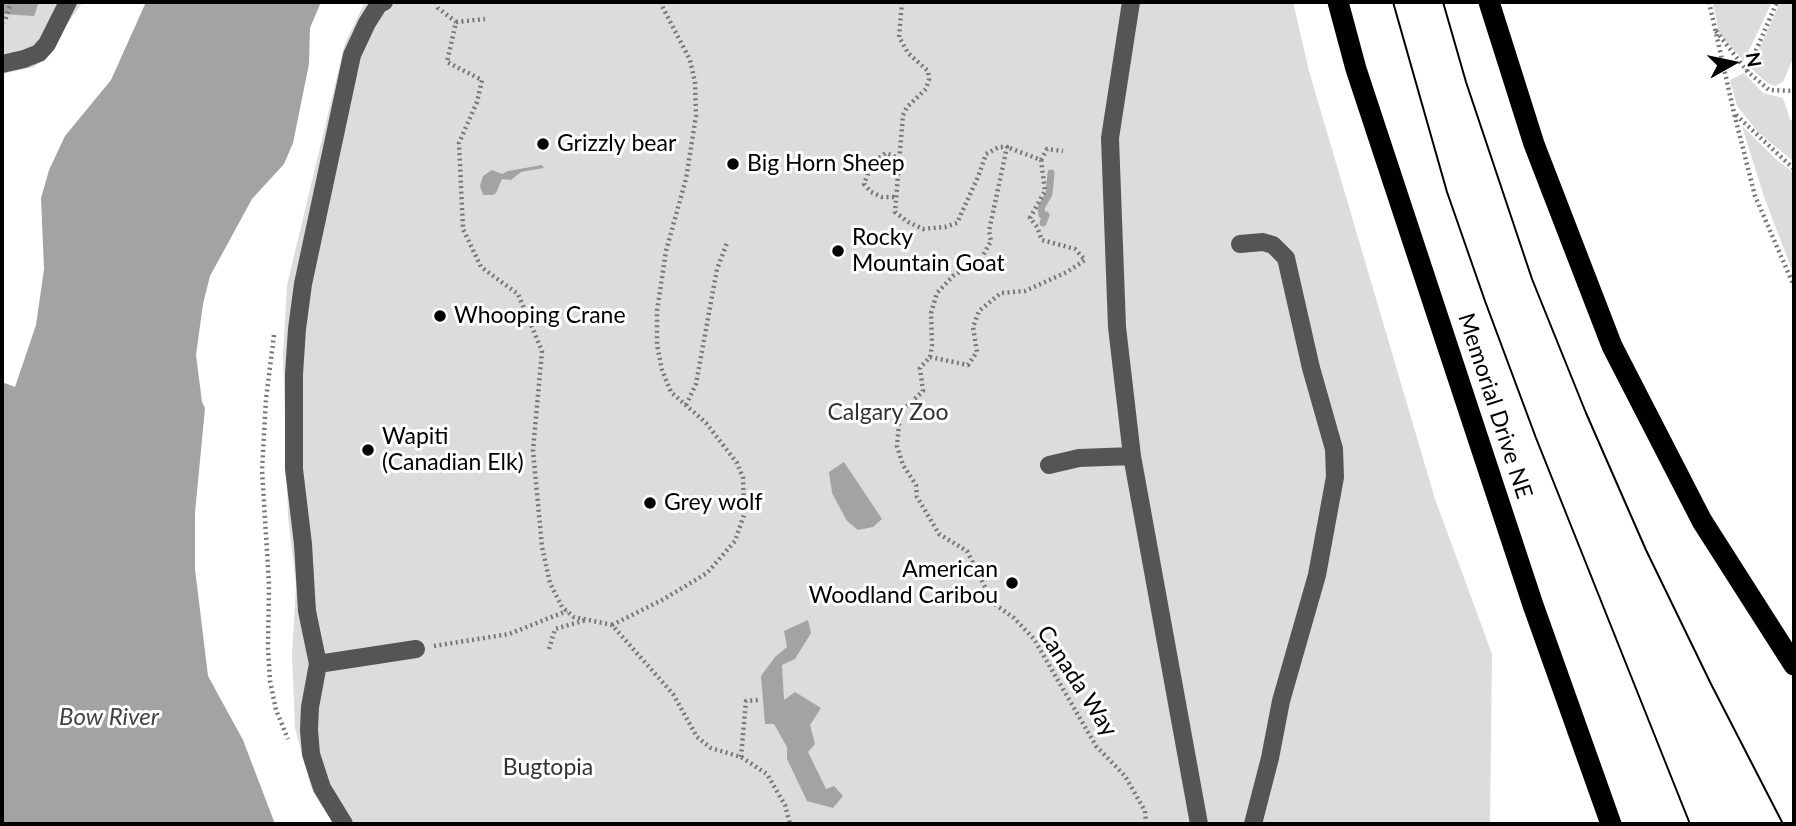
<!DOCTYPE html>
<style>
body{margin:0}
#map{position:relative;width:1796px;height:826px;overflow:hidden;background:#fff;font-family:Lato,sans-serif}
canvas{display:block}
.frame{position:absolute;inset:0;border:4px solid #000;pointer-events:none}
.north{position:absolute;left:1698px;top:28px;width:70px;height:70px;-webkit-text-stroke:5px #fff;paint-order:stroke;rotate:81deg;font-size:19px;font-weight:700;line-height:28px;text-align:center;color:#000}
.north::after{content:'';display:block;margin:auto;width:24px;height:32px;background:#000;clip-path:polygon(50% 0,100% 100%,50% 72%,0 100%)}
</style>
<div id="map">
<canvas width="1796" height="826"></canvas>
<div class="frame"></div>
<div class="north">N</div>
</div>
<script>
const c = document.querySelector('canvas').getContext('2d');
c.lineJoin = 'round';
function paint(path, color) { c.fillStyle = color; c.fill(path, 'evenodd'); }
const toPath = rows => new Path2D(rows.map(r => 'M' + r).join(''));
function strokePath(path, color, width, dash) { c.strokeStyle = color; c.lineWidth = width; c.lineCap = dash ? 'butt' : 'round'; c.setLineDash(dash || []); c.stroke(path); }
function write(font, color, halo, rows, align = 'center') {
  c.font = font + ' Lato,sans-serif'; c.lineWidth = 6; c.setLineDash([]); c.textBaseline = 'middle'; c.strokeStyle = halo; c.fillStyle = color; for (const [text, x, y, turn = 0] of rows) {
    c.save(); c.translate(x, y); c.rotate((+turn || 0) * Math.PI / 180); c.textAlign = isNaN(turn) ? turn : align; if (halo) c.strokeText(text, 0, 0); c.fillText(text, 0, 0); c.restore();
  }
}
paint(toPath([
 [2,2,83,2,61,32,46,58,34,67,2,74],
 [365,2,1293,2,1309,71,1435,499,1492,654,1490,824,333,824,311,787,295,728,292,655,296,585,288,516,283,356,287,285,345,43],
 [1713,2,1772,2,1744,61,1719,34],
 [1780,2,1794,2,1794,56,1783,82,1775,86,1766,82,1751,68],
 [1744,73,1763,93,1783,98,1790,119,1794,123,1794,162,1758,132,1737,106,1730,80],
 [1742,126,1778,161,1794,173,1794,275,1764,197]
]), '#dcdcdc');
paint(toPath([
 [2,2,39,2,34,16,2,14],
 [146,2,321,2,310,28,309,64,293,143,284,164,252,199,210,276,203,304,196,355,202,402,205,408,195,513,195,569,208,676,243,740,275,824,2,824,2,382,15,387,36,325,44,269,41,198,49,170,65,136,111,80],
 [542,165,544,168,521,172,511,180,502,179,496,193,493,195,483,195,480,186,483,176,492,170,502,174,508,171],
 [844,462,882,519,873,527,858,530,847,521,832,493,829,472],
 [808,620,811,633,795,659,782,665,784,700,795,692,821,708,810,725,815,744,808,752,826,789,834,786,843,796,833,808,807,801,787,759,787,747,774,724,765,724,761,676,775,657,787,647,784,631]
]), '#a3a3a3');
strokePath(toPath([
 [1043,223,1046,215,1042,215,1041,208,1049,194,1051,173]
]), '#a3a3a3', 7);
strokePath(toPath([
 [436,2,438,8,456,22,447,62,482,80,477,102,459,143,463,229,481,267,518,294,542,351,533,450,542,547,550,583,562,607,574,617,612,625,673,694,697,737,711,748,741,757,767,774,785,805,790,824],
 [902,2,899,37,908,53,928,71,929,79,926,89,907,107,903,115,895,212,908,222,923,229,945,227,957,223,978,177,986,154,999,147,1007,147,989,231,991,241,981,259,953,276,937,293,931,313,932,345,930,357,920,368,923,391,900,413,897,446,903,465,916,485,917,497,939,534,967,551,993,603,1014,618,1034,639,1096,746,1125,776,1145,811,1146,824],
 [1709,2,1734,113,1755,196,1794,286],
 [2,22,5,21,11,2],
 [456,22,485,19],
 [1716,31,1747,71,1769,90,1794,91],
 [1747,71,1777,2],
 [1736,115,1794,169],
 [1041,160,1047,149,1063,151],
 [894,197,882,197,871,192,864,184,872,163,886,153,901,159],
 [274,335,266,399,262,470,269,584,268,649,270,681,276,710,288,739],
 [930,357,968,365,977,352,973,327,979,311,1001,293,1025,291,1067,272,1085,260,1075,249,1042,240,1037,227,1030,218,1045,191,1041,160,1007,147],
 [686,405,696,384,717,269,727,243],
 [612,625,664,599,707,573,735,541,744,515,743,478,737,463,706,423,671,392,662,370,657,345,657,311,666,251,686,179,696,116,695,82,690,60,660,2],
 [434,646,509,634,567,611],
 [549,649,555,629,586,620],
 [741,757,746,701,758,700]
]), '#777', 4.5, [2, 3.5]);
strokePath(toPath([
 [1131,2,1110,138,1117,327,1132,456,1199,824],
 [2,64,24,59,39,53,47,44,68,2],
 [1240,244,1263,242,1273,245,1286,258,1311,368,1334,449,1335,477,1317,575,1281,701,1270,758,1253,824],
 [1049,465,1079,458,1132,456],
 [318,664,416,649],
 [344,824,322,788,311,754,309,730,310,707,318,664,307,611,303,544,294,469,294,374,297,329,303,284,352,55,367,23,379,4,384,2]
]), '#555', 18);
strokePath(toPath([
 [1338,2,1356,69,1533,605,1611,824],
 [1489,2,1534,144,1612,346,1702,521,1794,665]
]), '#000', 21);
strokePath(toPath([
 [1393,2,1447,192,1485,301,1536,438,1690,824],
 [1443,2,1466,82,1532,279,1586,413,1646,550,1711,684,1783,824]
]), '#000', 2);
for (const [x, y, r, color] of [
 [543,144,7,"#000"],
 [733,164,7,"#000"],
 [838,251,7,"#000"],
 [440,316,7,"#000"],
 [368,450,7,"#000"],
 [650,503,7,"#000"],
 [1012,583,7,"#000"]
]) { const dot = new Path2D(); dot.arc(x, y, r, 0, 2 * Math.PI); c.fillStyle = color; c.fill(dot); strokePath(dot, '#fff', 2.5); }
write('23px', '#000', '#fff', [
 ["Grizzly bear",557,144],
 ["Big Horn Sheep",747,164],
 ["Rocky",852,238],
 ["Mountain Goat",852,264],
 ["Whooping Crane",454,316],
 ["Wapiti",382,437],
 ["(Canadian Elk)",382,463],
 ["Grey wolf",664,503],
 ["American",998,570,"right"],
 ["Woodland Caribou",998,596,"right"]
], 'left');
write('23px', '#000', '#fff', [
 ["Memorial Drive NE",1495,406,72],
 ["Canada Way",1077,681,57]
]);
write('23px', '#333', '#fff', [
 ["Calgary Zoo",888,413],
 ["Bugtopia",548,768]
]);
write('italic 24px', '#444', '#fff', [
 ["Bow River",109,717]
]);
</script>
